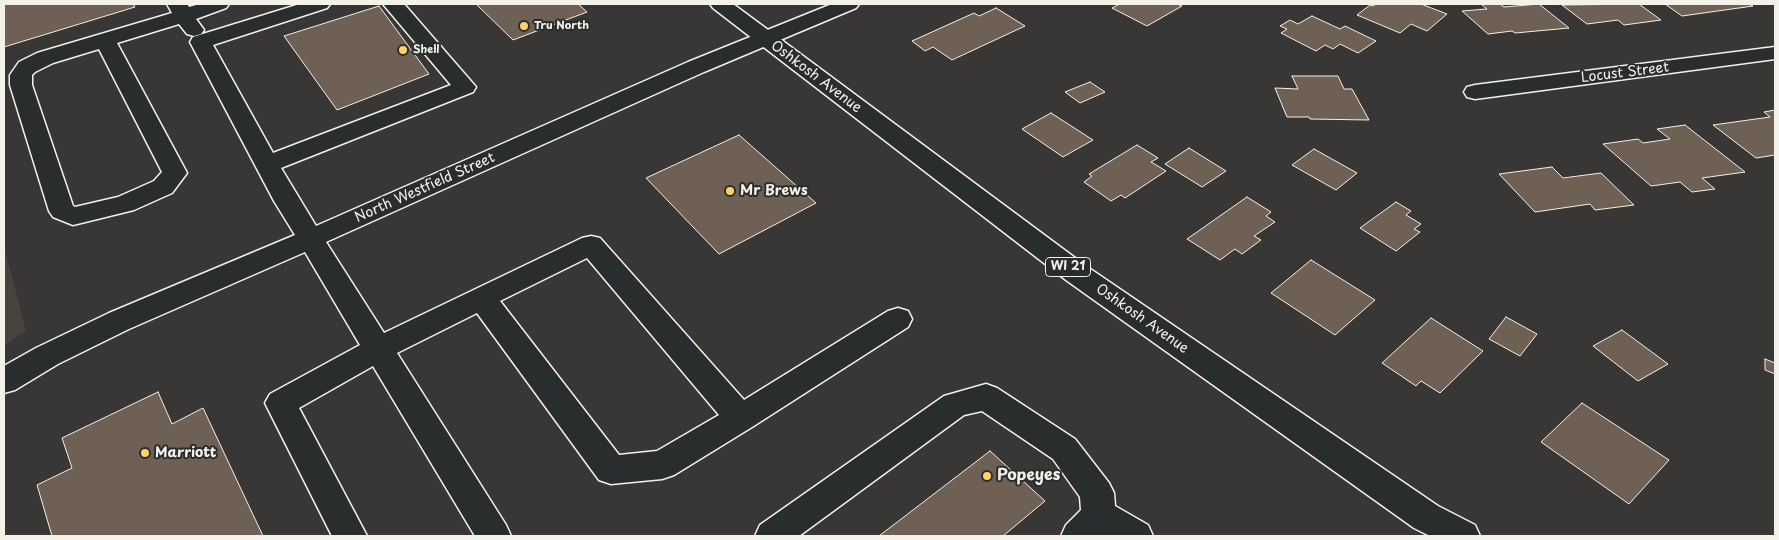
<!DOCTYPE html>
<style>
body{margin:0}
#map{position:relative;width:1779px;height:540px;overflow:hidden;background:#383736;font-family:"Playpen Sans",sans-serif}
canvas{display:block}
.frame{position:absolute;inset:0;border:5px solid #f4f1e8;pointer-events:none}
</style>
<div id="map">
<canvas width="1779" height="540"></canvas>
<div class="frame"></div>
</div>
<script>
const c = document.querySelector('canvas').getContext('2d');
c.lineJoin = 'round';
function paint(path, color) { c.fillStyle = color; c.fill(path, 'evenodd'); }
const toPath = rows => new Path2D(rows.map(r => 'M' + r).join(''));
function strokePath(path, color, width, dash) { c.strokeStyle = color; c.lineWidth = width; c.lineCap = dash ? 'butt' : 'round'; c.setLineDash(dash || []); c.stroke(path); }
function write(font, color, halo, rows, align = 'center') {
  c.font = font + ' "Playpen Sans",sans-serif'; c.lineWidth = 4; c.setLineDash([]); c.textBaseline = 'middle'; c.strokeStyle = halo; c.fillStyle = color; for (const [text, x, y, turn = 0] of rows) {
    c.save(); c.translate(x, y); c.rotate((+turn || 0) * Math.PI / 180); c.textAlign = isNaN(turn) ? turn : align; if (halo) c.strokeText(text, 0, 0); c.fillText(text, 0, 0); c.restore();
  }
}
paint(toPath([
 [4,246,26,331,4,345]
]), '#48433f');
const building = toPath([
 [4,4,133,4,135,7,4,47,4,4],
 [476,4,578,4,587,12,513,40,476,4],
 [1120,4,1177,4,1182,6,1147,26,1112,8,1120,4],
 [1376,4,1421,4,1447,14,1427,31,1411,24,1400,33,1357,15,1370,5,1373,6,1376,4],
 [1481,4,1500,4,1504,7,1539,4,1569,28,1515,33,1512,31,1488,34,1462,11,1487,9,1481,4],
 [1639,4,1661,20,1624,25,1618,20,1587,24,1562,5,1639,4],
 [1665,4,1749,4,1753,6,1682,16,1665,4],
 [379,6,429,74,337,110,284,36,379,6],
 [996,8,1025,26,952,60,933,47,925,51,912,41,974,13,979,16,996,8],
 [1312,16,1340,29,1345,26,1376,41,1358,53,1340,44,1333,49,1325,45,1316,51,1281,33,1287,29,1280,26,1290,20,1298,24,1312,16],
 [1292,76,1338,76,1344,89,1352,89,1369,120,1310,119,1309,117,1287,117,1275,88,1298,89,1292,76],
 [1090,82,1105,92,1080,103,1065,92,1090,82],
 [1775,110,1775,155,1756,158,1713,125,1770,117,1764,112,1775,110],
 [1051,113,1093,140,1063,157,1022,129,1051,113],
 [1685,125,1745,172,1702,178,1715,189,1692,192,1680,182,1651,186,1603,144,1638,139,1643,143,1670,139,1657,129,1685,125],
 [739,135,816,203,719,254,646,178,739,135],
 [1137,145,1158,158,1151,162,1166,171,1125,198,1121,195,1111,201,1084,182,1092,176,1089,174,1137,145],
 [1189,148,1226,171,1202,187,1165,164,1189,148],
 [1314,149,1357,173,1336,190,1292,165,1314,149],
 [1552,167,1563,178,1601,173,1634,205,1595,210,1590,204,1535,212,1499,174,1552,167],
 [1247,197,1271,212,1266,216,1275,222,1254,236,1261,240,1242,254,1235,249,1220,260,1187,239,1247,197],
 [1396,202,1411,211,1406,215,1421,224,1414,229,1420,232,1396,251,1360,228,1396,202],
 [1311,260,1375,300,1335,335,1271,293,1311,260],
 [1506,317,1537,334,1520,356,1489,339,1506,317],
 [1431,318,1483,351,1440,393,1421,381,1416,386,1382,363,1431,318],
 [1622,330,1668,364,1638,381,1593,346,1622,330],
 [1765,359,1775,363,1775,374,1765,370,1765,359],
 [158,392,172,424,203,408,263,536,52,536,37,485,72,468,62,438,158,392],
 [1582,403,1669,460,1629,504,1541,442,1582,403],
 [990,451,1045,501,1003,536,879,536,990,451]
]);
paint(building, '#6e6054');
strokePath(building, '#f4f1e8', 1);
const minor = toPath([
 [167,4,187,4,189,7,200,4,229,4,226,8,196,19,204,30,201,34,194,36,187,34,179,24,117,43,187,173,172,193,134,210,73,225,53,217,49,211,10,85,10,75,19,62,37,53,172,13,167,4],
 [99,49,162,172,154,181,118,197,75,207,73,206,32,85,32,75,35,72,53,63,99,49],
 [300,4,330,4,327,8,213,45,273,153,451,85,383,4,404,4,476,87,473,92,281,168,316,226,688,62,832,4,859,4,856,8,704,72,326,242,384,333,582,238,591,236,600,238,744,400,888,311,898,308,908,311,912,319,908,327,752,427,674,475,662,479,611,484,599,480,477,313,397,353,506,525,511,536,475,536,373,366,299,408,367,536,332,536,265,403,270,394,360,345,305,252,129,329,58,364,15,390,4,393,4,366,36,348,109,313,295,235,274,201,190,42,193,37,300,4],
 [587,258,719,415,657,451,619,455,500,301,587,258],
 [1775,47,1775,59,1475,99,1467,97,1464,92,1467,87,1475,85,1775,47],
 [986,384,997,388,1075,439,1109,483,1114,493,1115,506,1148,525,1153,536,1061,536,1066,525,1081,510,1080,497,1053,459,982,411,964,415,799,536,755,536,760,525,944,396,986,384]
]);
const major = toPath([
 [710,4,733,4,1086,266,1438,506,1475,525,1480,536,1430,536,1414,528,1066,280,713,8,710,4]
]);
strokePath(minor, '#f4f1e8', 3);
strokePath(major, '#f4f1e8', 3);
paint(minor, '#2a2d2e');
paint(major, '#2a2d2e');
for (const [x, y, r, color] of [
 [524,26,5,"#ffd166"],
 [403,50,5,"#ffd166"],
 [730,191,5,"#ffd166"],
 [145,453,5,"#ffd166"],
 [987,476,5,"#ffd166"]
]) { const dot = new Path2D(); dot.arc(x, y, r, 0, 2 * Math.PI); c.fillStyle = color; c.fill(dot); strokePath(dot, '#2a2d2e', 2); }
write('bold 11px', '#f4f1e8', '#2a2d2e', [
 ["Tru North",534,26],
 ["Shell",413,50]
], 'left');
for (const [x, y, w] of [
 [1068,267,45]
]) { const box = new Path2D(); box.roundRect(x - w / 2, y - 9.5, w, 19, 4); c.fillStyle = '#2a2d2e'; c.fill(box); strokePath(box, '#f4f1e8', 1); }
write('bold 12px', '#f4f1e8', null, [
 ["WI 21",1068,267]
]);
write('14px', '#f4f1e8', '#2a2d2e', [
 ["Locust Street",1625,73,-7],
 ["Oshkosh Avenue",816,77,37],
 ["North Westfield Street",425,188,-24],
 ["Oshkosh Avenue",1142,319,35]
]);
write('bold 14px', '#f4f1e8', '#2a2d2e', [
 ["Mr Brews",740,191],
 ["Marriott",155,453]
], 'left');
write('bold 16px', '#f4f1e8', '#2a2d2e', [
 ["Popeyes",997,476]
], 'left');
</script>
